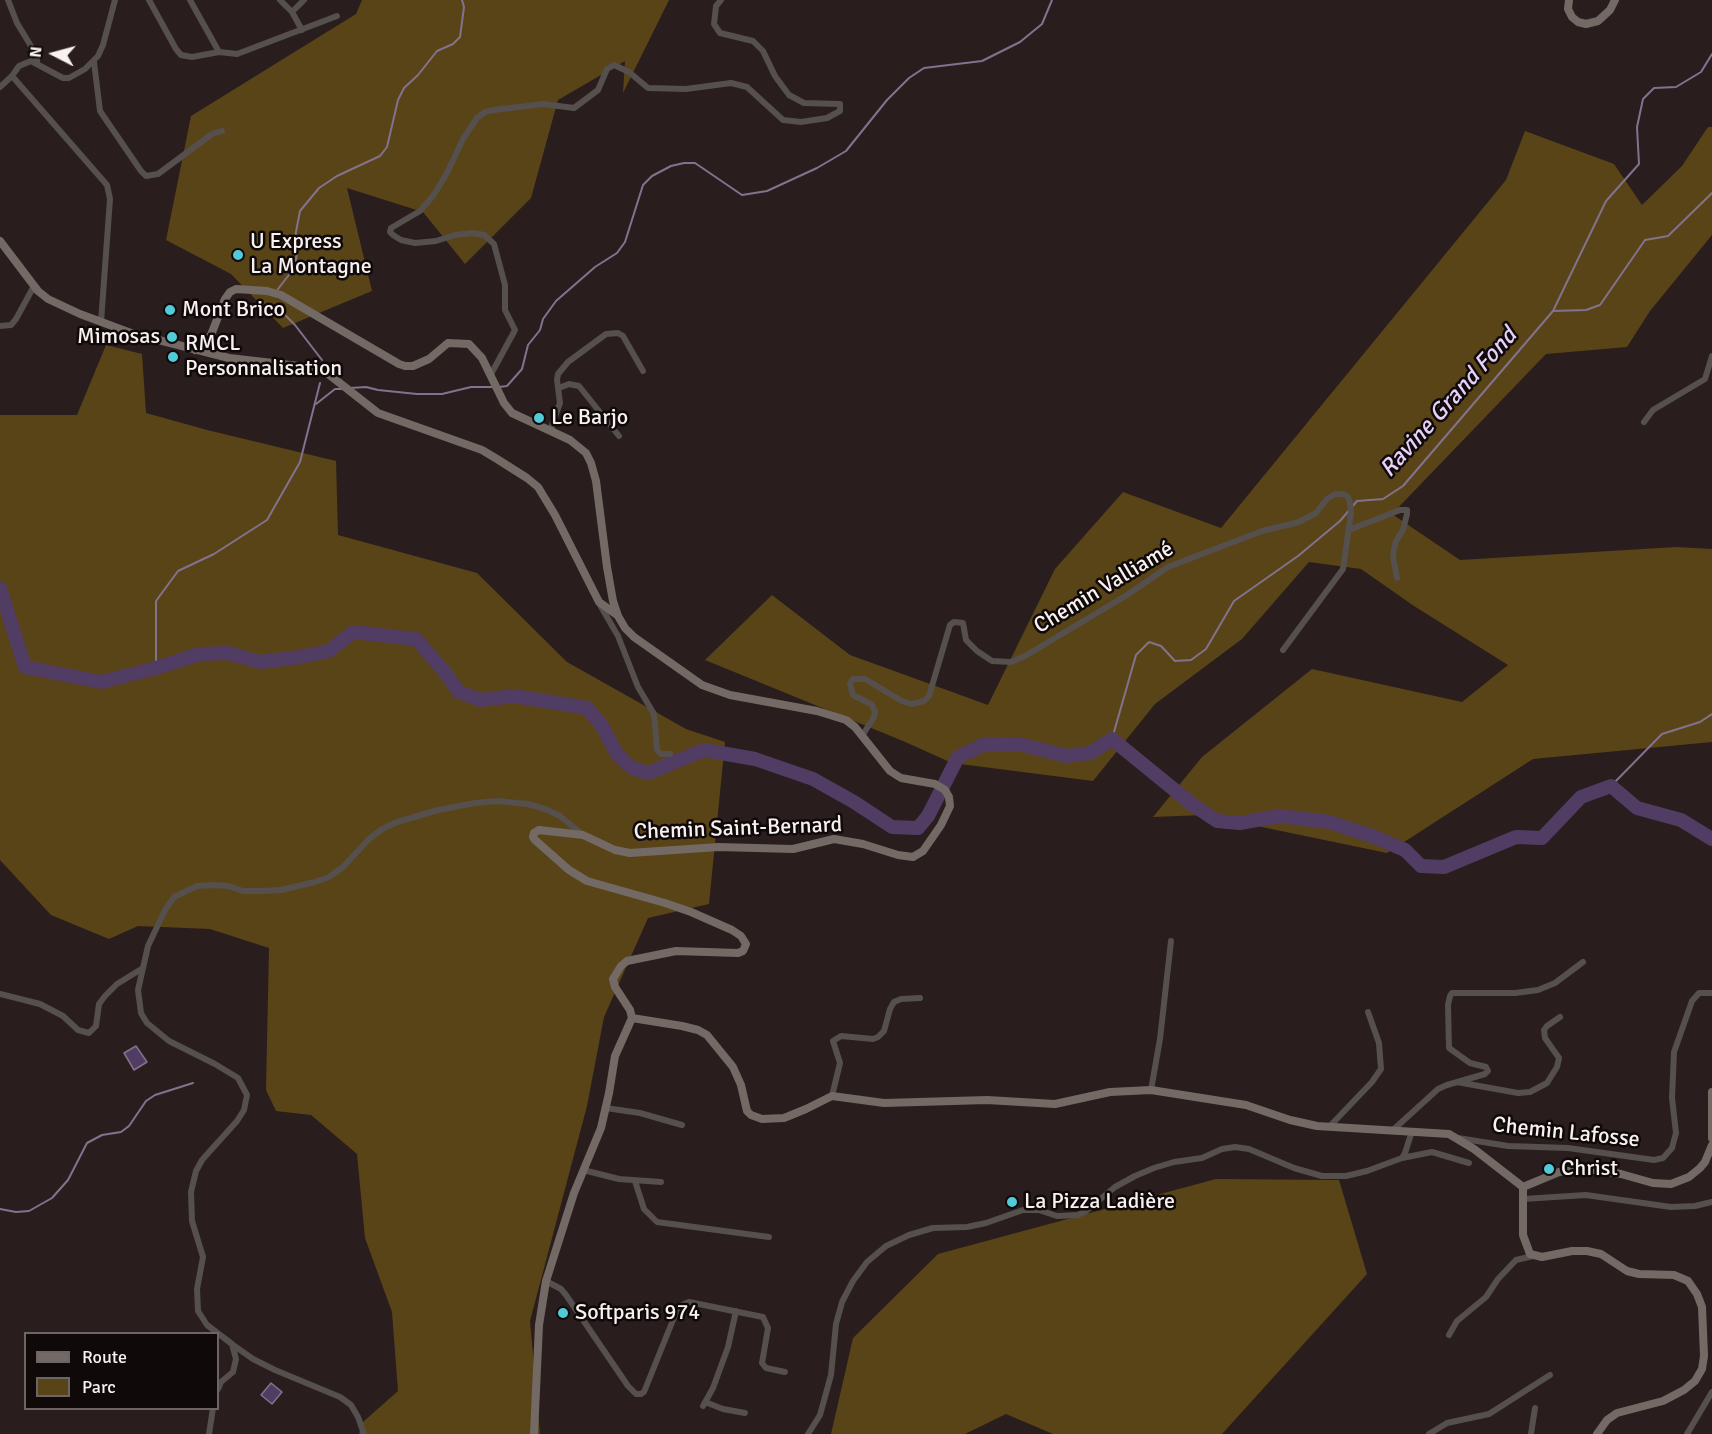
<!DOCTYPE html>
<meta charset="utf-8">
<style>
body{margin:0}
#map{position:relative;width:1712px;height:1434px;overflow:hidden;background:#2a1d1e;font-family:Signika,sans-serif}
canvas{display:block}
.legend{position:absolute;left:24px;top:1332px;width:195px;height:78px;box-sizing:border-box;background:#0f0909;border:2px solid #6d6565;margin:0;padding:8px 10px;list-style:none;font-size:18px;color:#f9f0f0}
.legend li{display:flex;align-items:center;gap:12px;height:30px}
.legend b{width:30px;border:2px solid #6d6565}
.north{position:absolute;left:24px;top:24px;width:60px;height:60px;-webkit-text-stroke:4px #0f0909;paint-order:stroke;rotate:276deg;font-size:16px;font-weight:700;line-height:24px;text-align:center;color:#f9f0f0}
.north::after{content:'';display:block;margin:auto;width:21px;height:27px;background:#f9f0f0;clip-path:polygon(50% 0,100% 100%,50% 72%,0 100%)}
</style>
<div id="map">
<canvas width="1712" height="1434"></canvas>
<ul class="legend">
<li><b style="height:8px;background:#736a65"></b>Route</li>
<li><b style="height:16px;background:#594418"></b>Parc</li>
</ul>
<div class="north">N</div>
</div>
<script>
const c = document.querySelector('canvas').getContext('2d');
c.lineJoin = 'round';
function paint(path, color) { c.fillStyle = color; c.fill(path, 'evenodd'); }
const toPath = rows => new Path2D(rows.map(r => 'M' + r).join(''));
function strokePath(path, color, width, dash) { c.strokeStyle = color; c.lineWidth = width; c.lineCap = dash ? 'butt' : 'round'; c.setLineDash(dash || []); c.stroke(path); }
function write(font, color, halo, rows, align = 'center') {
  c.font = font + ' Signika,sans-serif'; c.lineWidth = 5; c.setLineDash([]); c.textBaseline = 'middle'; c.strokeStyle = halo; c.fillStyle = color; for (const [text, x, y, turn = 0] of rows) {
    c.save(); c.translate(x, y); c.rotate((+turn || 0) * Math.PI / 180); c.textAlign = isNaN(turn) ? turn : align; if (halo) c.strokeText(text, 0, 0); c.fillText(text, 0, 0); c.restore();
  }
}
paint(toPath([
 [362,0,669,0,623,93,625,61,558,100,531,198,465,264,423,212,347,188,372,291,283,328,231,274,166,240,191,116,356,14],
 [1708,127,1712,127,1712,235,1650,311,1627,347,1546,354,1392,514,1460,560,1676,547,1712,549,1712,742,1533,759,1387,853,1204,815,1153,817,1202,757,1312,669,1462,702,1508,665,1414,606,1361,569,1309,562,1242,639,1155,704,1093,781,952,763,903,741,705,660,772,595,850,655,988,705,1055,569,1123,492,1221,528,1506,180,1525,131,1614,164,1642,205,1682,166],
 [106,345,142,354,146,413,207,430,336,461,338,535,477,573,567,662,686,729,725,742,709,904,648,918,604,1017,587,1106,530,1321,540,1434,359,1434,363,1422,398,1391,392,1312,365,1238,357,1154,311,1115,276,1111,266,1090,269,948,210,929,138,926,109,939,51,915,0,860,0,415,77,415],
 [1216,1179,1339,1180,1367,1274,1222,1434,1053,1434,1006,1414,965,1434,831,1434,853,1338,938,1254]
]), '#594418');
const water = toPath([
 [136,1046,147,1062,134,1070,124,1053,136,1046],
 [271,1383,282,1392,272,1404,261,1395,271,1383]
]);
paint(water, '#513c63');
strokePath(water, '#83728d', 1.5);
strokePath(toPath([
 [278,289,295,267,298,244,295,237,300,211,319,188,337,176,380,156,387,147,398,100,404,88,418,75,437,51,453,44,460,37,464,7,462,0],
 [278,308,295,325,322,360],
 [1553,311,1606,201,1639,164,1637,127,1643,99,1654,88,1676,87,1701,72,1712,54],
 [499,387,507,386,522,369,528,345,540,330,543,319,556,301,595,267,617,253,625,242,643,185,652,176,671,166,684,163,695,163,742,195,767,191,817,168,846,151,887,100,909,78,924,68,982,61,1020,42,1042,24,1052,0],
 [350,388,366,387,378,390,417,394,442,394,471,387,493,387],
 [316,404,335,389,342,389],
 [156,668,156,601,178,571,214,554,267,520,300,462,320,383],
 [1112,739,1136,655,1149,642,1161,646,1175,661,1191,660,1206,649,1234,601,1298,556,1340,521,1357,501,1383,499,1403,486,1553,311,1586,310,1600,305,1645,240,1668,236,1712,193],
 [1611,786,1662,734,1700,722,1712,714],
 [0,1209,16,1212,29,1211,52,1198,68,1180,87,1143,102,1135,121,1132,129,1126,146,1101,155,1095,193,1083]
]), '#83728d', 2);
strokePath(toPath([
 [0,588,25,667,101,682,156,668,200,654,228,653,260,662,300,657,329,651,353,632,416,639,444,671,459,692,480,700,514,696,587,708,602,726,617,754,632,768,648,773,704,750,755,759,813,779,854,802,892,827,918,828,928,816,958,757,985,744,1023,745,1066,756,1090,753,1112,739,1193,805,1217,821,1240,823,1279,816,1329,822,1372,836,1405,850,1421,866,1444,867,1516,837,1542,838,1581,797,1611,786,1637,808,1681,820,1712,839]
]), '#513c63', 14);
strokePath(toPath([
 [8,0,17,23,37,56,37,62],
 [149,0,176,49,181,55,192,57,219,52,237,54,337,16],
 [190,0,219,52],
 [280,0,292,12,302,30],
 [292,12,304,0],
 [94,62,100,111,141,171,146,176,158,174,212,134,222,131],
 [12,76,107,185,110,199,101,322],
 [0,87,12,76,19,66,31,61,63,78,69,78,85,69,98,56,103,45,115,0],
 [0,326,11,325,16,319,34,286],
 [490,376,515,330,505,310,505,285,494,244,484,235,472,233,455,235,436,241,415,243,401,240,393,235,390,232,391,228,420,211,433,196,447,173,463,139,477,118,485,112,494,110,543,104,574,108,598,90,607,69,614,65,629,72,648,88,686,89,731,83,747,87,783,120,801,122,827,118,840,111,840,104,804,103,789,95,775,76,763,51,753,41,720,33,714,24,716,6,721,0],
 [559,388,569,384,579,386,619,436],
 [1644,422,1653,410,1705,379,1712,356],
 [552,431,552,425,560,403,557,380,558,374,568,362,606,334,618,333,623,336,643,371],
 [1349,530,1400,510,1407,510,1407,514,1403,530,1396,541,1394,549,1393,557,1397,578],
 [600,605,618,636,638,687,654,714,657,750,661,754,670,754],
 [862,736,874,717,875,711,871,704,853,695,850,684,853,679,865,679,902,701,912,704,924,701,929,696,950,625,954,622,963,623,966,640,977,651,992,661,1011,662,1025,656,1127,595,1168,567,1262,531,1299,522,1316,513,1327,499,1335,494,1343,494,1348,497,1350,503,1351,513,1343,569,1283,650],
 [0,994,40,1004,63,1016,78,1030,89,1033,96,1026,99,1004,105,996,117,984,143,968],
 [1457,1082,1518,1093,1530,1092,1547,1083,1557,1067,1559,1058,1545,1038,1544,1030,1547,1026,1560,1017],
 [1151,1090,1160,1039,1171,941],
 [832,1096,840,1063,833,1041,841,1036,873,1039,878,1037,884,1031,890,1009,894,1002,901,999,920,998],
 [606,1108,640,1113,682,1125],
 [1330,1126,1372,1082,1381,1069,1379,1043,1368,1012],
 [1393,1130,1438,1089,1447,1085,1485,1074,1488,1071,1486,1067,1470,1063,1449,1048,1448,1005,1450,996,1452,993,1515,993,1538,990,1555,983,1583,962],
 [1458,1138,1508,1146,1568,1148,1654,1160,1663,1158,1672,1148,1676,1133,1672,1098,1674,1052,1692,1001,1699,993,1712,993],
 [1402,1158,1432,1152,1469,1163],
 [583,1170,619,1179,661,1182],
 [635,1181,644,1209,657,1222,769,1237],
 [1523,1199,1586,1195,1671,1207,1695,1206,1712,1202],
 [546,1281,561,1289,566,1295,628,1386,636,1394,641,1394,644,1392,675,1315,682,1305,689,1302,763,1317,768,1328,762,1363,766,1368,785,1372],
 [1449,1335,1457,1321,1486,1297,1498,1279,1516,1260,1533,1256],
 [233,1345,253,1359,275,1370,340,1397,351,1405,358,1417,364,1434],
 [218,1389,221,1382,233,1372,236,1359,232,1344,207,1325,198,1311,197,1289,203,1257,192,1221,191,1192,196,1171,202,1160,237,1121,244,1110,247,1095,238,1078,215,1064,169,1041,147,1023,141,1013,138,990,148,946,165,910,174,897,197,886,215,885,228,886,243,891,262,891,281,890,315,882,329,877,343,867,369,839,382,829,397,822,438,810,475,803,497,801,528,804,545,809,560,816,583,835],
 [705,1402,723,1409,745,1413],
 [703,1406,713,1388,728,1347,736,1311],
 [209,1434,213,1408],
 [808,1434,820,1415,831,1375,836,1324,842,1302,853,1281,867,1262,886,1246,909,1235,933,1228,967,1227,986,1223,1023,1210,1039,1210,1057,1216,1078,1215,1086,1211,1115,1187,1135,1176,1154,1168,1174,1162,1202,1158,1222,1149,1235,1147,1249,1149,1294,1168,1322,1176,1346,1176,1367,1171,1402,1158,1405,1153,1412,1131],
 [1429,1434,1447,1423,1489,1414,1550,1375],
 [1531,1434,1535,1408],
 [1687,1434,1712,1392]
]), '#55504d', 6);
strokePath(toPath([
 [1569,0,1568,9,1572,17,1578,22,1586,24,1598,21,1610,10,1615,0],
 [0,241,38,291,48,299,80,314,131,333,229,358,308,367,327,373,378,413,482,450,497,459,527,478,538,487,555,515,599,602,617,615],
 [195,350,211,335,225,299,230,292,236,289,267,291,281,295,399,364,405,366,413,366,429,359,448,343,469,344,482,358,504,403,512,413,570,440,586,453,591,463,596,481,607,567,613,601,618,616,625,628,634,637,702,685,730,695,817,711,846,720,855,727,890,771,901,778,935,784,945,790,949,797,950,806,941,825,923,851,913,857,898,855,863,844,834,839,793,849,718,847,630,853,615,850,583,835,539,830,534,833,533,837,535,840,569,870,587,881,665,903,691,912,732,930,741,936,746,944,743,951,738,953,676,951,627,961,621,966,613,979,615,987,630,1010,632,1018,615,1056,609,1093,601,1128,574,1193,546,1281,539,1325,534,1434],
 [632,1018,682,1026,698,1030,707,1035,733,1067,741,1085,747,1111,751,1115,762,1119,784,1118,806,1109,832,1096,884,1103,987,1100,1055,1104,1110,1092,1151,1090,1246,1105,1290,1120,1317,1126,1449,1134,1474,1149,1523,1187],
 [1712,1092,1712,1138],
 [1597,1434,1607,1420,1617,1413,1663,1401,1684,1390,1695,1381,1702,1369,1704,1356,1702,1307,1697,1294,1688,1281,1674,1275,1639,1274,1627,1271,1601,1254,1587,1251,1572,1251,1542,1257,1530,1254,1523,1235,1523,1187,1559,1172,1588,1169,1621,1174,1653,1183,1671,1184,1689,1177,1700,1168,1705,1162,1712,1145]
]), '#736a65', 8);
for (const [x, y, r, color] of [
 [238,255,6,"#52cbd9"],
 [170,310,6,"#52cbd9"],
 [172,337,6,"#52cbd9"],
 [173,357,6,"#52cbd9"],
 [539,418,6,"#52cbd9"],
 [1549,1169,6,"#52cbd9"],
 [1012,1202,6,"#52cbd9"],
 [563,1313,6,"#52cbd9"]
]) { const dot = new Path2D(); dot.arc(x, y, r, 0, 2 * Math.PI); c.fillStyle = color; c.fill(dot); strokePath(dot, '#0f0909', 2); }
write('22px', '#f9f0f0', '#0f0909', [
 ["U Express",250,242],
 ["La Montagne",250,267],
 ["Mont Brico",182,310],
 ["Mimosas",160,337,"right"],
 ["RMCL",185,344],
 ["Personnalisation",185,369],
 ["Le Barjo",551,418],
 ["Christ",1561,1169],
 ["La Pizza Ladière",1024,1202],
 ["Softparis 974",575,1313]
], 'left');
write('22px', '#f9f0f0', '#0f0909', [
 ["Chemin Valliamé",1104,588,-31],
 ["Chemin Saint-Bernard",738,829,-2],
 ["Chemin Lafosse",1566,1133,6]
]);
write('italic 24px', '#e6d1fa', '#0f0909', [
 ["Ravine Grand Fond",1449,403,-48]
]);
</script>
